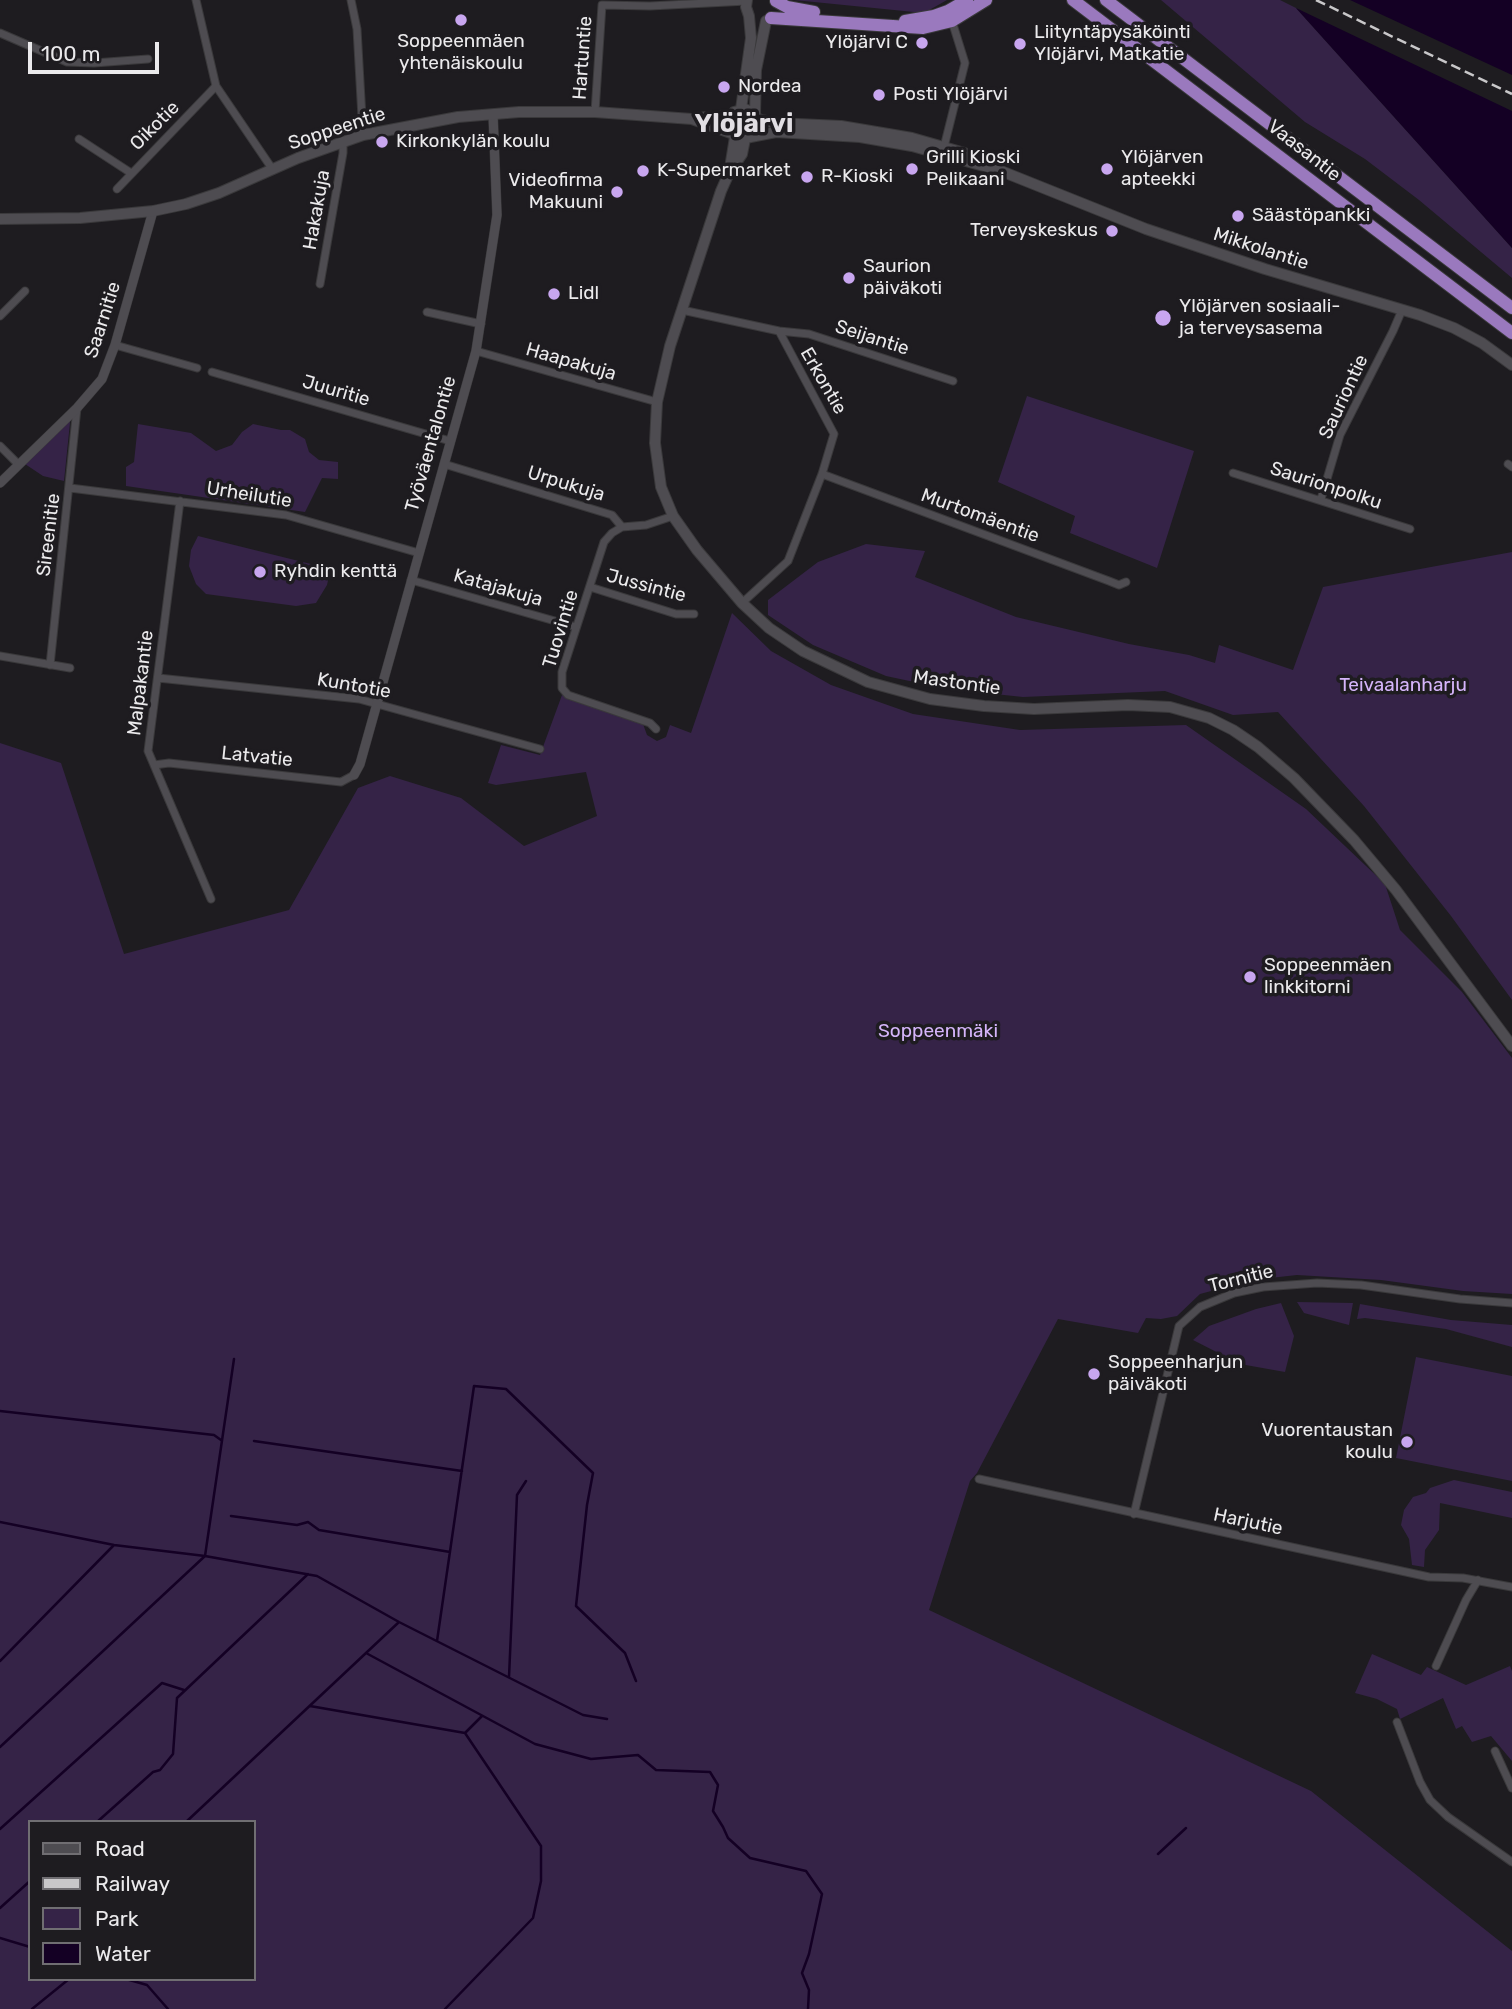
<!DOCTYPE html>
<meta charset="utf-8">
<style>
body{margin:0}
#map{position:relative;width:1512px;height:2009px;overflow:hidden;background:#1e1c20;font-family:Rubik,sans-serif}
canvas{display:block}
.legend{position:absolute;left:28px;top:1820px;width:228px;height:161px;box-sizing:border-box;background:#1e1c20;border:2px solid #706e72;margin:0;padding:9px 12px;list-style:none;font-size:21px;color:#ebeaec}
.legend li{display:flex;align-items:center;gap:14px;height:35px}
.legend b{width:35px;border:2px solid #706e72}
.scale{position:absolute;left:28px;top:42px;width:131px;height:32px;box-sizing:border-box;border:4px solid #ebeaec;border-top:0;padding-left:9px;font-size:21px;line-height:24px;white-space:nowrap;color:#ebeaec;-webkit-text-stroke:5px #1e1c20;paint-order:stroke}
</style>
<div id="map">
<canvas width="1512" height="2009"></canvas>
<ul class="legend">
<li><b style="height:9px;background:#4e4c51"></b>Road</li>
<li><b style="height:9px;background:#c8c7c9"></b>Railway</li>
<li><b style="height:19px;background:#352347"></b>Park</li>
<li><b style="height:19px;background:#140024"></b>Water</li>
</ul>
<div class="scale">100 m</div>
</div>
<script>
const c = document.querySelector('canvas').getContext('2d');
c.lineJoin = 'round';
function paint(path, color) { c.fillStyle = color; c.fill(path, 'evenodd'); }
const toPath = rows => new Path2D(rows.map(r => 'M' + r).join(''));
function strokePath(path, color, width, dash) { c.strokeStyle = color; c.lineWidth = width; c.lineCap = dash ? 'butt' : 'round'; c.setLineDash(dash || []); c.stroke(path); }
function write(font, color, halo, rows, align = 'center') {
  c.font = font + ' Rubik,sans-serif'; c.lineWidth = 7; c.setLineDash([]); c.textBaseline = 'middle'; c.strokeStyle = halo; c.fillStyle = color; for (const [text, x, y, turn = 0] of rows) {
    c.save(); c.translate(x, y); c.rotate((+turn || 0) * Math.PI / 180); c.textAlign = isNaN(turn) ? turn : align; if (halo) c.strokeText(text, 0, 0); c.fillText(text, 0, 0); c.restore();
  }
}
paint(toPath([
 [794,0,947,0,924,13],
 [1161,0,1280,0,1296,8,1512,248,1512,278,1419,200,1365,159,1305,122],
 [1027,396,1194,451,1157,568,1070,533,1075,516,998,482],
 [71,413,64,481,43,476,25,464],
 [138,424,191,433,216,451,232,445,242,432,253,424,281,430,290,430,305,439,309,452,319,460,338,462,338,479,322,478,305,512,126,486,126,467,134,462],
 [198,536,327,568,329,576,327,585,316,603,296,606,206,594,196,584,189,566,191,550],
 [866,544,925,551,915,577,1016,617,1129,644,1189,655,1215,663,1219,645,1293,670,1323,587,1512,552,1512,1000,1451,916,1364,806,1278,712,1233,715,1165,691,1023,697,947,689,886,676,813,645,768,615,768,600,818,562],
 [732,613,771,651,831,685,913,714,1020,730,1186,725,1306,809,1385,884,1400,930,1462,992,1512,1058,1512,1294,1463,1291,1381,1280,1297,1275,1252,1280,1200,1294,1177,1316,1161,1319,1146,1318,1138,1333,1058,1319,977,1473,970,1481,929,1610,1311,1791,1512,1951,1512,2009,0,2009,0,743,61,763,124,954,289,910,358,788,390,776,461,798,524,846,597,816,586,772,496,785,488,783,501,745,540,755,562,695,643,724,647,735,657,741,666,737,670,725,691,733],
 [30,1822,254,1822,254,1979,30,1979],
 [1297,1302,1353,1303,1349,1325,1304,1313],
 [1281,1303,1294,1336,1285,1372,1240,1364,1193,1340,1209,1326,1256,1309],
 [1360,1304,1451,1320,1512,1325,1512,1347,1446,1329,1365,1318,1357,1319],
 [1416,1357,1512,1376,1512,1481,1396,1458],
 [1454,1480,1512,1492,1512,1518,1440,1503,1439,1530,1425,1550,1424,1567,1412,1565,1409,1539,1401,1525,1404,1510,1413,1497,1426,1493,1430,1488],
 [1372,1654,1421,1675,1427,1667,1466,1685,1510,1666,1512,1671,1512,1761,1491,1736,1472,1742,1462,1726,1456,1729,1443,1698,1400,1719,1397,1709,1377,1699,1355,1693]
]), '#352347');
paint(toPath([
 [1350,0,1512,0,1512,75],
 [1296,8,1512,111,1512,248]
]), '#140024');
strokePath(toPath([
 [0,1411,214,1435,221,1440],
 [254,1441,462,1471],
 [231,1516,297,1525,308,1522,319,1530,450,1552],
 [0,1522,114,1545,205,1556,317,1576,399,1622,583,1715,607,1719],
 [437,1641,474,1386,506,1389,593,1473,587,1505,576,1606,625,1653,636,1681],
 [366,1653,535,1744,591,1759,638,1755,656,1770,710,1772,718,1785,713,1811,723,1827,728,1838,750,1858,806,1871,822,1894,809,1954,802,1973,809,1990,808,2009],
 [0,1661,113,1546],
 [509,1677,517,1495,526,1481],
 [310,1706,465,1733,482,1716],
 [0,1747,205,1556,234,1359],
 [97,1822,153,1772,160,1770,173,1754,177,1698,308,1574],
 [186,1822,399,1622],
 [0,1829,162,1683,184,1690],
 [1158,1854,1186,1828],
 [0,1908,30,1881],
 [0,1938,30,1947],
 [126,1979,147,1985,168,2009],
 [32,2009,69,1979],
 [445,2009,533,1918,541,1881,541,1846,465,1733]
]), '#140024', 2.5);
const minor = toPath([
 [196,0,216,86,273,170],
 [351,0,357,29,363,135],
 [0,33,67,62,94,63,148,59],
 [595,112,602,5,650,6,747,1],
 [79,139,131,173],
 [943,151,965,63,951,18],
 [117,189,216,86],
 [320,284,343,153,343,142],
 [682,310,779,331,834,434,822,474,788,561,742,603],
 [427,312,481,324],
 [0,316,25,291],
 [779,331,809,334,953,381],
 [115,345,197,368],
 [476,351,657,402],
 [212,372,450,441],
 [0,446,18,464],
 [444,464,612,515,622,527,646,525,673,516],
 [1508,464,1512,467],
 [1233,473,1410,529],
 [822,474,1109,581,1119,585,1126,582],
 [70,488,286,515,419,553],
 [1321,499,1340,435,1393,331,1402,310],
 [180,501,148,751,211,899],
 [622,527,612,533,604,542,562,672,562,688,568,695,650,723,656,729],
 [411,580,576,627],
 [590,587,676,614,694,614],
 [0,656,70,668],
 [50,665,77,408],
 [158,678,359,699,540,749],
 [154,765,169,763,341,782,354,775],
 [979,1479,1429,1577,1463,1578,1512,1587],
 [1134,1514,1179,1326,1200,1307,1234,1293,1263,1287,1317,1283,1361,1285,1460,1299,1512,1303],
 [1436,1666,1466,1600,1478,1580],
 [1397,1722,1420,1782,1430,1800,1448,1817,1512,1862],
 [1495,1751,1512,1788]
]);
const tertiary = toPath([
 [0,483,77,408,102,379,115,345,153,211],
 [354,775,360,764,476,351,497,215,493,114]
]);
const secondary = toPath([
 [741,109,751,38,749,16,746,7,747,0],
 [755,114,756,70,766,21],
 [696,118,732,115],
 [758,119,776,123,841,126,912,138,961,152,986,161,996,169,1146,229,1265,269,1420,315,1454,328,1482,343,1512,365],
 [754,135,759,125,755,114,745,109,734,112,729,119,729,128,735,137,740,139,776,132,860,137,912,146,991,168],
 [745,139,742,154,729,173,721,191,670,346,657,402,655,443,661,487,673,516,697,550,742,603,769,628,803,651,868,682,930,699,984,706,1034,709,1128,705,1170,707,1209,718,1233,730,1258,747,1294,778,1354,840,1396,890,1512,1046],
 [730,168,735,137],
 [0,219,80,218,153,211,186,204,219,193,298,158,363,135,458,117,519,112,595,112,692,119,731,133]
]);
const trunk = toPath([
 [1073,0,1512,333],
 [1106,0,1512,308],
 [776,1,787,7,814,12],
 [771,18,923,28,952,21,986,0],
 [905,21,934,16,948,11,967,0]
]);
strokePath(minor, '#3a393b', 9);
strokePath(tertiary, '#3a393b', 10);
strokePath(secondary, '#3a393b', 12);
strokePath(trunk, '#3a393b', 14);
strokePath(minor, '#4e4c51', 7);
strokePath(tertiary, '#4e4c51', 9);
strokePath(secondary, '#4e4c51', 10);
strokePath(trunk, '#9a79be', 12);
strokePath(toPath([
 [1316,0,1512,94]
]), '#c8c7c9', 2.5, [10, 5]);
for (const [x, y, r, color] of [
 [461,20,7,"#c8a6ef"],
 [922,43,7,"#c8a6ef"],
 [1020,44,7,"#c8a6ef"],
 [724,87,7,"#c8a6ef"],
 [879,95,7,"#c8a6ef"],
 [382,142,7,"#c8a6ef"],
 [912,169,7,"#c8a6ef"],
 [1107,169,7,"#c8a6ef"],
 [643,171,7,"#c8a6ef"],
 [807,177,7,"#c8a6ef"],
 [617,192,7,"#c8a6ef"],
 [1238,216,7,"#c8a6ef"],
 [1112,231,7,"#c8a6ef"],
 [849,278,7,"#c8a6ef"],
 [554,294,7,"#c8a6ef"],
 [1163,318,9,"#c8a6ef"],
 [260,572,7,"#c8a6ef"],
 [1250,977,7,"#c8a6ef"],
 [1094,1374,7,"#c8a6ef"],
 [1407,1442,7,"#c8a6ef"]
]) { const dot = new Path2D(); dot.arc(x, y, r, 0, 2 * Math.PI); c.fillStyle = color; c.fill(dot); strokePath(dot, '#1e1c20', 2.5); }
write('19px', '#ebeaec', '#1e1c20', [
 ["Liityntäpysäköinti",1034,33],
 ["Ylöjärvi, Matkatie",1034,55],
 ["Soppeenmäen",461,42,"center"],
 ["yhtenäiskoulu",461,64,"center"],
 ["Ylöjärvi C",908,43,"right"],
 ["Nordea",738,87],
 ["Posti Ylöjärvi",893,95],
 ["Kirkonkylän koulu",396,142],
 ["Grilli Kioski",926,158],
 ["Pelikaani",926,180],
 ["Ylöjärven",1121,158],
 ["apteekki",1121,180],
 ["K-Supermarket",657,171],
 ["R-Kioski",821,177],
 ["Videofirma",603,181,"right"],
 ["Makuuni",603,203,"right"],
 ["Säästöpankki",1252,216],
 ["Terveyskeskus",1098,231,"right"],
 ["Saurion",863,267],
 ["päiväkoti",863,289],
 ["Lidl",568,294],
 ["Ylöjärven sosiaali-",1179,307],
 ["ja terveysasema",1179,329],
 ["Ryhdin kenttä",274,572],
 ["Soppeenmäen",1264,966],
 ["linkkitorni",1264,988],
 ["Soppeenharjun",1108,1363],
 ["päiväkoti",1108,1385],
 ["Vuorentaustan",1393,1431,"right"],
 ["koulu",1393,1453,"right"]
], 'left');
write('19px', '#ebeaec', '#1e1c20', [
 ["Hartuntie",583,58,-86],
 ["Oikotie",155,126,-45],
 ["Soppeentie",337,129,-18],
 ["Vaasantie",1304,151,38],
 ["Hakakuja",317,210,-80],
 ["Mikkolantie",1261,249,18],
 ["Saarnitie",103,320,-72],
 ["Seijantie",872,338,18],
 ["Haapakuja",571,362,16],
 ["Erkontie",823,381,60],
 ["Juuritie",336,391,16],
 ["Sauriontie",1344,397,-65],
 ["Työväentalontie",431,444,-74],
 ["Urpukuja",566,484,17],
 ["Saurionpolku",1326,486,18],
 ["Urheilutie",249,495,9],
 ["Murtomäentie",980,516,20],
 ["Sireenitie",49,535,-83],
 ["Jussintie",646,586,15],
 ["Katajakuja",498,588,16],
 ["Tuovintie",561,629,-73],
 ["Malpakantie",141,683,-83],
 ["Mastontie",957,683,8],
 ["Kuntotie",354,686,10],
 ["Latvatie",257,757,6],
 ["Tornitie",1241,1279,-14],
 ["Harjutie",1248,1522,12]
]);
write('19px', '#d5b5fa', '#1e1c20', [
 ["Teivaalanharju",1403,686],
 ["Soppeenmäki",938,1032]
]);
write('bold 26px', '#e2dfe4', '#1e1c20', [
 ["Ylöjärvi",744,124]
]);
</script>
